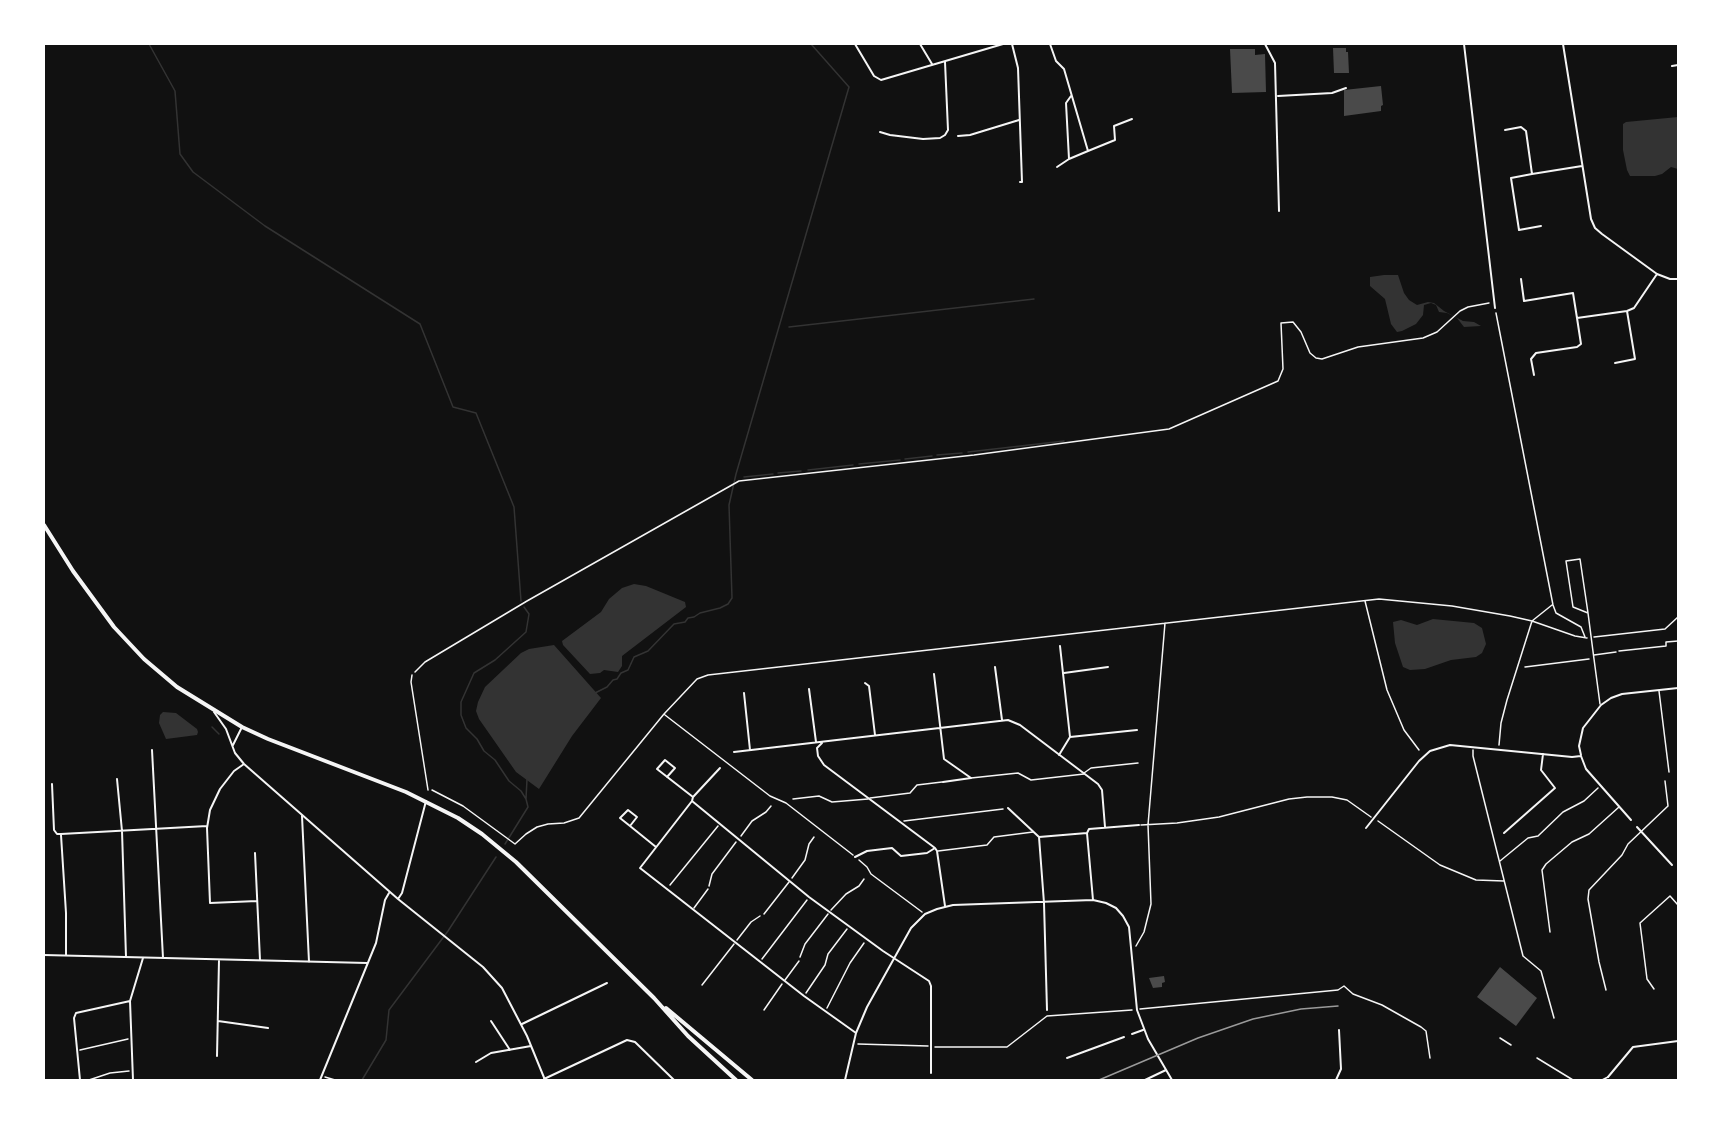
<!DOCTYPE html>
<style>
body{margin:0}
#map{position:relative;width:1722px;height:1124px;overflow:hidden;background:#111;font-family:"Zilla Slab",serif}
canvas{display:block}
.frame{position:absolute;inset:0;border:45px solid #fff;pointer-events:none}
</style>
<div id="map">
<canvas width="1722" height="1124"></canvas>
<div class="frame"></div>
</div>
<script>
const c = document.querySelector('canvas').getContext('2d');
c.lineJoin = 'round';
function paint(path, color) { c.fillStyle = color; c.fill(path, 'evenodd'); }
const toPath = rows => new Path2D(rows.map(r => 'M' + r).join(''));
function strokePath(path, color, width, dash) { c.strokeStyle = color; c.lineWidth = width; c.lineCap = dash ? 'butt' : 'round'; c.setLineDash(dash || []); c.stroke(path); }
paint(toPath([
 [1678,117,1678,169,1671,167,1662,174,1655,176,1630,176,1627,170,1623,150,1623,124,1626,122],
 [1384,275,1398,275,1404,293,1409,300,1417,305,1428,302,1434,303,1444,311,1463,321,1474,322,1481,326,1464,327,1457,318,1447,313,1439,312,1436,305,1431,303,1424,305,1423,315,1416,324,1402,331,1397,332,1391,324,1385,299,1370,286,1370,277],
 [634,584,646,586,685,602,686,607,622,656,622,666,618,672,604,670,600,673,590,674,563,645,562,641,601,612,609,599,622,588],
 [1433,619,1474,623,1482,628,1486,644,1482,653,1476,657,1451,660,1425,669,1410,670,1403,667,1395,643,1393,622,1401,620,1417,625],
 [554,645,601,698,572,736,539,789,516,772,479,719,476,711,478,702,485,687,521,653,529,649],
 [163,712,176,713,197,729,198,732,197,735,166,739,159,723,160,715]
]), '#333');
strokePath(toPath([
 [149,44,175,91,180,154,193,172,265,226,420,324,453,407,476,413,514,507,521,601],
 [789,327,1034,299],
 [968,452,1064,441],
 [937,455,962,453],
 [905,459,932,456],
 [859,464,900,460],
 [808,470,853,465],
 [778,473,801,471],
 [744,477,773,474],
 [595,693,607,687,613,680,617,679,621,673,628,670,634,657,648,651,674,624,685,622,688,618,694,617,700,613,720,608,728,604,732,598,729,505,736,474,849,87,811,44],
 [212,727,219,734],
 [526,799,527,779],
 [505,844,528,807,526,799,521,791,509,781,495,760,484,751,477,739,466,728,461,715,461,702,474,673,495,660,526,632,529,614,524,607],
 [362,1080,386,1040,389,1010,448,931,496,857]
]), '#333', 1.5);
paint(toPath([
 [1333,48,1346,48,1346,52,1348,52,1349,73,1334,73],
 [1230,49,1255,49,1255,55,1265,54,1266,92,1232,93],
 [1381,86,1383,105,1381,106,1381,111,1344,116,1344,90],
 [1500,967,1537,998,1516,1026,1477,997],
 [1164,976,1165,982,1162,983,1162,987,1153,988,1149,978]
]), '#4a4a4a');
strokePath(toPath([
 [1496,313,1553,605,1556,613,1581,627,1585,637],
 [1365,601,1387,690,1404,730,1419,750],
 [1594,637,1665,629,1678,617],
 [1619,651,1666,646,1666,642,1678,641],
 [1525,667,1589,659],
 [415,672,425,662,527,601,739,481,974,455,1169,429,1278,381,1283,369,1281,323,1293,322,1301,332,1310,353,1316,358,1322,359,1358,347,1423,338,1437,332,1460,311,1468,307,1489,303],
 [665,715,770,796,786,803,853,855],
 [1499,745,1501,723,1507,700,1532,621,1552,605],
 [1473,750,1473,756,1523,956,1541,971,1554,1018],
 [432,790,463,806,515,844,526,834,537,827,548,824,564,823,579,818,664,714,697,679,708,675,1379,599,1452,606,1510,616,1532,621,1575,636,1587,638],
 [904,821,1003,809],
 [1378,821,1440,865,1476,880,1504,881],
 [1141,825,1177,823,1219,817,1289,799,1307,797,1332,797,1347,800,1371,817],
 [741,836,752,821,766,812,771,806],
 [859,860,867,867,871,874,922,912],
 [1500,861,1528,838,1538,836,1563,812,1584,801,1598,788],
 [792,878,805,860,809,844,814,837],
 [670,885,718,826],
 [709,886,712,874,736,842],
 [831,910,846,894,859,886,864,879],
 [737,940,751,922,760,916],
 [1136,946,1144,932,1151,904,1148,825,1165,623],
 [800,957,805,944,828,914],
 [762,959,807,900],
 [702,985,734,944],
 [806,993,825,965,828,954,847,929],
 [827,1008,850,963,864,943],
 [1140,1009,1338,990,1344,986,1353,994,1382,1005,1421,1027,1426,1031,1430,1058],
 [764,1010,782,984],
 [858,1044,928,1046],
 [935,1047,1007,1047,1047,1016,1132,1010],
 [80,1050,128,1039],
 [325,1077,335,1080],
 [89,1080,110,1073,129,1071]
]), '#f5f5f5', 1.5);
strokePath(toPath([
 [1588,613,1573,607,1566,561,1580,559,1588,613,1594,659,1600,704],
 [1594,655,1616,652],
 [412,675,411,682,428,790],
 [1659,691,1669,772],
 [1084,773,1091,768,1138,763],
 [793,799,819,796,832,802,868,799],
 [694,908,708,889],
 [764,914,789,882],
 [1550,932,1542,870,1546,864,1572,842,1589,834,1619,807],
 [785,980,799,961],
 [1654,989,1647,979,1640,923,1670,896,1678,905],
 [1606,990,1599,962,1588,899,1589,890,1622,855,1628,844,1668,806,1665,781],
 [1500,1038,1511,1045]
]), '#f5f5f5', 1.5);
strokePath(toPath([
 [971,778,1018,773,1031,780,1084,774],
 [870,798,910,793,917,785,942,782],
 [938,851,987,845,994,837,1033,832],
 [1537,1058,1573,1080],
 [1602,1080,1608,1077]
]), '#f5f5f5', 1.5);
strokePath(toPath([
 [855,44,874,76,881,80,1003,44],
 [920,44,932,64],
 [1012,44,1018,68,1022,182,1020,182],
 [1050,44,1056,61,1064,69,1088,151,1069,159,1066,103,1071,96],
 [1265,44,1275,63,1279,211],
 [1464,44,1495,308],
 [1495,44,1499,44],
 [1563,44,1591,219,1595,228,1602,234,1657,274,1670,279,1678,279],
 [1672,66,1678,65],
 [1278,96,1332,93,1346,88],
 [1505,130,1521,127,1526,131,1532,174,1511,178,1519,230,1541,226],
 [880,132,890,135,923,139,940,138,945,135,948,130,945,62],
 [958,136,970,135,1019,120],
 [1088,151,1115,140,1114,126,1132,119],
 [1057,167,1069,159],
 [1532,174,1582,166],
 [1521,279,1524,301,1573,293,1577,318],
 [1615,363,1635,359,1627,311],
 [1534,375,1531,359,1536,353,1577,347,1581,344,1577,318,1627,311,1634,308,1657,274],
 [995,667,1002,720],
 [1064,673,1108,667],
 [934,674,944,759,971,778,943,782],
 [865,683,869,686,875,735],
 [809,689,816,742],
 [744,693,750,750],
 [214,712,226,729,235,753,244,764,398,899,483,967,502,988,527,1036,545,1080],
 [1070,737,1137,730],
 [822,743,817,748,818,756,824,765,935,848,937,851,945,906],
 [233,745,242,727],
 [152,750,163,958],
 [734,752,1008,720,1020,725,1098,784,1102,790,1105,827],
 [1059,755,1070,737,1060,646],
 [1581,755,1579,746,1583,728,1601,705,1611,698,1622,694,1678,688],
 [244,764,234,771,220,789,210,810,207,828,210,903,257,901],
 [720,768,693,797,692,801,640,868,804,996,856,1033],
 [667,777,675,768,665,760,657,769,693,797],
 [117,779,122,831,126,957],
 [52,784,54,830,57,834,61,834],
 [692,801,809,897,883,951,929,981,931,986,931,1073],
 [1008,808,1039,837,1044,903,1047,1010],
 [302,816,309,962],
 [630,826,637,817,628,810,620,818,630,826,656,847],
 [1637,827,1672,865],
 [1366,828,1419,761,1430,751,1450,745,1572,757,1581,756,1586,769,1631,820],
 [1504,833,1555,788,1541,770,1543,754],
 [61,834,207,826],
 [61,835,66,913,66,955],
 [1039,837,1087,833],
 [255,853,260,960],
 [855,857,867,851,892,848,901,856,927,853,935,848],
 [398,899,402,893,426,801],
 [1093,900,1087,833,1089,829,1139,825],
 [44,955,367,963],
 [218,1021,268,1028],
 [491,1021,510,1050],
 [522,1024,607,983],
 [1132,1034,1143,1030],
 [217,1056,219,960],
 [1067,1058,1124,1037],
 [476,1062,491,1053,531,1046],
 [1608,1077,1633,1047,1678,1041],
 [544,1079,627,1040,635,1042,674,1080],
 [80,1080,74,1018,76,1013,130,1001],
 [133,1080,130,1001,143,958],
 [320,1080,376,943,385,900,389,893],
 [845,1080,856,1033,867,1007,911,928,925,914,937,909,953,905,1093,900,1106,903,1116,908,1123,916,1129,927,1137,1010,1148,1039,1172,1080],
 [1145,1080,1166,1070],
 [1336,1080,1341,1069,1339,1030]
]), '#f5f5f5', 2);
strokePath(toPath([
 [44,525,73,571,114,627,144,659,177,687,242,727,268,739,406,792,458,818,482,834,516,862,654,998,688,1036,736,1080],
 [666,1008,752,1080]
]), '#f5f5f5', 4);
strokePath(toPath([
 [1099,1080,1198,1038,1253,1019,1301,1009,1338,1006]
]), '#9a9a9a', 1.5);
</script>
